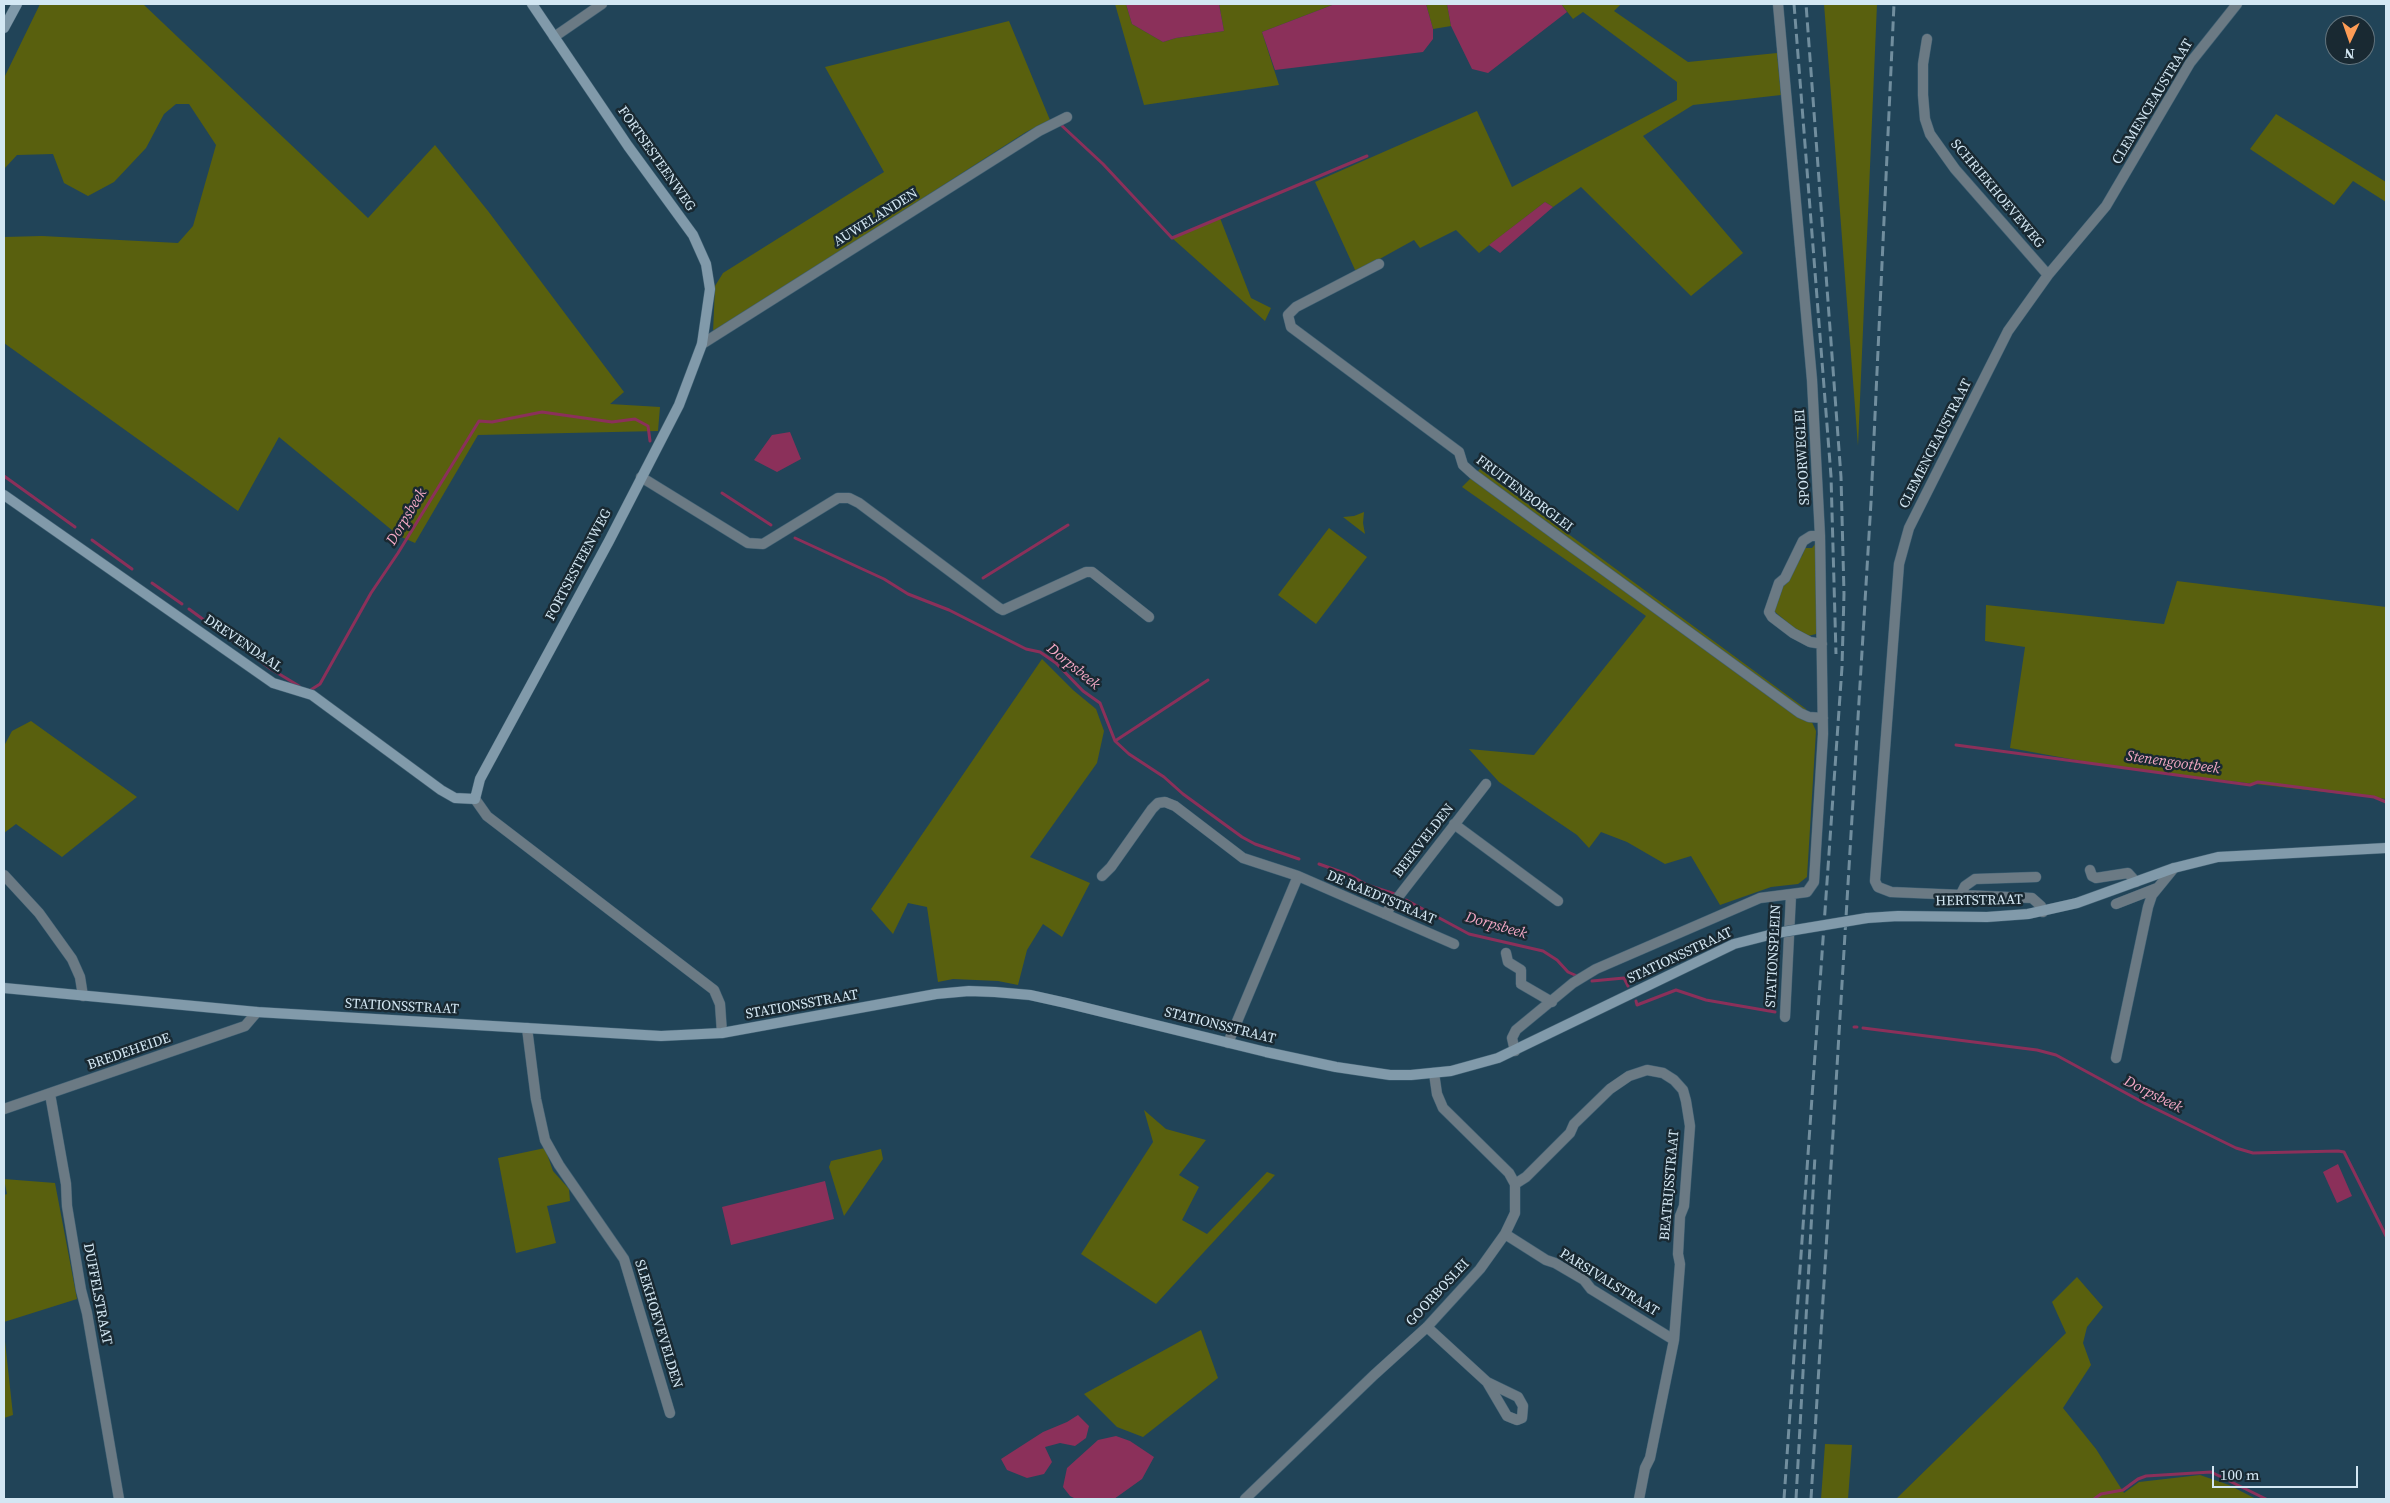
<!DOCTYPE html>
<style>
body{margin:0}
#map{position:relative;width:2390px;height:1503px;overflow:hidden;background:#214458;font-family:"Source Serif 4",serif}
canvas{display:block}
.frame{position:absolute;inset:0;border:5px solid #d3e7f3;pointer-events:none}
.north{position:absolute;left:2325px;top:15px;width:50px;height:50px;box-sizing:border-box;background:#192932;border:1px solid #63757f;border-radius:50%;rotate:183deg;font-size:14px;font-weight:700;line-height:20px;text-align:center;color:#d3e7f3}
.north::after{content:'';display:block;margin:auto;width:18px;height:22px;background:#fd9c56;clip-path:polygon(50% 0,100% 100%,50% 72%,0 100%)}
.scale{position:absolute;left:2212px;top:1466px;width:146px;height:22px;box-sizing:border-box;border:2px solid #d3e7f3;border-top:0;padding-left:6px;font-size:15px;line-height:18px;white-space:nowrap;color:#d3e7f3;-webkit-text-stroke:4px #192932;paint-order:stroke}
</style>
<div id="map">
<canvas width="2390" height="1503"></canvas>
<div class="frame"></div>
<div class="north">N</div>
<div class="scale">100 m</div>
</div>
<script>
const c = document.querySelector('canvas').getContext('2d');
c.lineJoin = 'round';
function paint(path, color) { c.fillStyle = color; c.fill(path, 'evenodd'); }
const toPath = rows => new Path2D(rows.map(r => 'M' + r).join(''));
function strokePath(path, color, width, dash) { c.strokeStyle = color; c.lineWidth = width; c.lineCap = dash ? 'butt' : 'round'; c.setLineDash(dash || []); c.stroke(path); }
function write(font, color, halo, rows, align = 'center') {
  c.font = font + ' "Source Serif 4",serif'; c.lineWidth = 5; c.setLineDash([]); c.textBaseline = 'middle'; c.strokeStyle = halo; c.fillStyle = color; for (const [text, x, y, turn = 0] of rows) {
    c.save(); c.translate(x, y); c.rotate((+turn || 0) * Math.PI / 180); c.textAlign = isNaN(turn) ? turn : align; if (halo) c.strokeText(text, 0, 0); c.fillText(text, 0, 0); c.restore();
  }
}
paint(toPath([
 [40,4,143,4,368,218,435,145,488,211,624,392,610,404,660,407,658,431,478,435,415,543,399,536,279,437,238,511,4,343,4,237,42,236,178,243,193,226,216,145,189,104,176,104,164,114,146,148,114,182,88,196,64,183,53,154,17,155,4,169,4,78],
 [1115,4,1126,4,1132,24,1163,42,1176,38,1224,31,1219,4,1335,4,1262,32,1279,85,1144,105],
 [1426,4,1447,4,1451,26,1433,29],
 [1561,4,1621,4,1614,11,1688,62,1777,53,1781,95,1693,105,1643,136,1743,253,1691,296,1581,187,1553,207,1545,202,1479,253,1456,230,1420,248,1414,240,1356,272,1315,182,1477,111,1512,187,1677,100,1677,82,1583,12,1573,19],
 [1824,4,1877,4,1858,446],
 [1009,21,1050,120,1026,132,713,333,715,286,723,273,884,172,825,67],
 [2276,114,2386,182,2386,202,2353,181,2334,205,2250,149],
 [1220,218,1251,298,1271,308,1265,321,1172,238],
 [1480,469,1806,709,1816,731,1807,877,1798,884,1771,887,1720,905,1691,856,1665,864,1627,842,1601,832,1589,848,1577,835,1499,782,1469,749,1534,755,1646,616,1462,487],
 [1364,512,1363,523,1365,534,1343,517,1354,516],
 [1329,528,1367,557,1316,624,1278,595],
 [1816,543,1816,634,1808,636,1795,629,1774,611,1783,584,1797,559,1802,556,1805,548,1812,548],
 [2177,581,2386,607,2386,799,2125,769,2010,748,2025,647,1985,641,1986,605,2164,624],
 [1042,659,1073,690,1096,709,1104,731,1097,763,1030,857,1090,883,1062,937,1043,924,1027,950,1018,985,998,981,953,979,938,982,927,907,908,903,893,934,871,909],
 [31,721,137,797,62,857,16,824,4,833,4,746,12,731],
 [1144,1110,1166,1129,1206,1140,1179,1175,1199,1187,1182,1220,1207,1234,1267,1172,1275,1175,1156,1304,1081,1254,1153,1142],
 [545,1148,553,1171,569,1189,570,1201,547,1206,556,1243,516,1253,498,1158],
 [881,1149,883,1159,844,1216,829,1167,831,1161],
 [4,1179,55,1183,77,1299,4,1322,4,1195,7,1194],
 [2077,1277,2103,1307,2087,1327,2083,1343,2091,1365,2063,1408,2096,1449,2124,1493,2139,1482,2200,1475,2229,1485,2256,1499,1896,1499,2066,1333,2052,1302],
 [1201,1330,1218,1378,1143,1437,1117,1427,1084,1394],
 [4,1332,13,1415,4,1418],
 [1825,1444,1852,1445,1848,1499,1821,1499]
]), '#59600e');
paint(toPath([
 [1126,4,1219,4,1224,31,1176,38,1163,42,1132,24],
 [1335,4,1426,4,1433,29,1433,39,1423,52,1275,70,1262,32],
 [1447,4,1561,4,1567,12,1488,73,1472,69,1451,26],
 [1545,202,1553,207,1500,253,1489,245],
 [790,432,801,459,777,472,754,460,772,435],
 [2338,1164,2352,1196,2337,1203,2323,1172],
 [825,1181,834,1219,731,1245,722,1207],
 [1078,1415,1089,1426,1086,1438,1075,1446,1060,1443,1045,1447,1052,1462,1044,1474,1027,1478,1007,1470,1001,1459,1043,1432,1067,1422],
 [1116,1436,1130,1441,1154,1457,1142,1479,1114,1499,1076,1499,1070,1496,1063,1487,1067,1468,1098,1440]
]), '#8b305a');
strokePath(toPath([
 [1060,124,1103,164,1172,238,1367,156],
 [4,476,75,527],
 [722,493,771,525],
 [795,538,884,579,908,594,949,610,1026,649,1040,652,1056,663,1083,691,1100,703,1115,741,1129,754,1164,777,1183,794,1242,837,1255,844,1299,859],
 [92,540,132,569],
 [983,578,1068,525],
 [152,583,182,604],
 [189,609,204,620],
 [220,631,271,669,299,686],
 [309,691,320,684,371,593,398,553,479,421,492,422,542,412,612,422,635,419,648,426,650,441],
 [1115,741,1208,680],
 [1956,745,2250,785,2258,782,2281,785,2374,797,2386,802],
 [1319,864,1350,875,1367,885,1395,894],
 [1406,900,1469,934,1543,951,1557,960,1568,972,1577,976],
 [1592,981,1624,978,1628,986],
 [1636,1001,1637,1005,1676,990,1706,1000,1775,1012],
 [1854,1027,1857,1027],
 [1863,1028,2037,1050,2056,1055,2146,1104,2236,1148,2253,1153,2338,1151,2344,1152,2386,1236],
 [2094,1499,2101,1494,2123,1490,2138,1479,2146,1476,2211,1472,2266,1499]
]), '#8b305a', 3);
const street = toPath([
 [554,37,602,4],
 [1927,39,1923,64,1923,95,1925,119,1930,134,1955,169,2048,275],
 [1379,264,1296,307,1288,315,1291,327,1459,452,1463,465,1473,474,1568,544,1800,713,1809,717,1823,718],
 [702,344,1039,131,1067,117],
 [641,477,748,543,763,544,838,498,849,498,859,503,999,608,1003,610,1086,572,1092,572,1149,617],
 [1820,536,1811,536,1803,541,1785,578,1779,583,1769,612,1772,617,1793,633,1810,642,1822,644],
 [475,799,487,816,714,990,720,1004,722,1033],
 [1454,824,1558,901],
 [2090,870,2092,876,2096,878,2128,873,2136,882],
 [4,875,39,913,72,959,80,977,83,996],
 [1102,876,1111,867,1152,809,1158,803,1165,802,1175,806,1243,858,1298,876,1454,944],
 [1961,894,1965,886,1975,879,2036,877],
 [2116,904,2157,888],
 [2043,912,2041,906,2032,898,1891,892,1878,887,1875,881,1899,564,1909,528,2008,331,2048,275,2106,206,2190,63,2237,4],
 [1385,914,1486,784],
 [1506,953,1508,962,1521,970,1521,984,1552,1002],
 [1785,1017,1791,895],
 [527,1028,536,1099,545,1140,559,1165,624,1259,670,1413],
 [1228,1043,1298,876],
 [1515,1051,1512,1038,1516,1030,1573,983,1596,969,1760,898,1807,892,1814,882,1823,734,1820,536,1812,380,1778,4],
 [2116,1058,2148,907,2152,895,2174,868],
 [50,1094,66,1184,67,1206,81,1290,87,1313,119,1499],
 [4,1109,245,1026,257,1012],
 [1515,1184,1526,1177,1570,1133,1574,1124,1610,1089,1629,1076,1647,1070,1663,1073,1674,1080,1683,1090,1686,1101,1690,1126,1684,1206,1680,1216,1678,1254,1680,1264,1674,1340,1650,1458,1645,1468,1639,1499],
 [1505,1234,1546,1260,1555,1263,1584,1280,1591,1289,1674,1340],
 [1427,1327,1487,1382,1518,1397,1523,1406,1522,1418,1517,1420,1507,1416,1487,1382],
 [1245,1499,1374,1375,1427,1327,1480,1269,1505,1234,1515,1213,1515,1184,1509,1173,1443,1108,1437,1094,1434,1073]
]);
const secondary = toPath([
 [4,28,17,4],
 [4,495,273,683,312,695,441,790,455,798,475,799,480,779,609,541,679,405,702,344,710,289,706,264,693,235,628,146,532,4],
 [1867,918,1898,916,1987,917,2028,914,2077,903,2174,868,2218,857,2386,848],
 [4,988,257,1012,661,1036,722,1033,936,994,969,991,995,992,1030,995,1066,1003,1266,1052,1336,1067,1390,1075,1411,1075,1451,1071,1498,1058,1734,944,1777,933]
]);
strokePath(street, '#416174', 11);
strokePath(secondary, '#416174', 11);
strokePath(street, '#6b7a84', 10);
strokePath(secondary, '#819aaa', 10);
strokePath(toPath([
 [1794,4,1831,476,1836,654],
 [1784,1499,1842,667,1844,594,1841,477,1806,4],
 [1796,1499,1815,1156],
 [1811,1499,1871,502,1894,4]
]), '#718e9e', 3, [10, 5]);
const secondaryBridge = toPath([
 [1777,933,1867,918]
]);
strokePath(secondaryBridge, '#416174', 11, []);
strokePath(secondaryBridge, '#819aaa', 10);
write('14px', '#d3e7f3', '#192932', [
 ["CLEMENCEAUSTRAAT",2153,102,-59],
 ["FORTSESTEENWEG",656,159,55],
 ["SCHRIEKHOEVEWEG",1997,194,50],
 ["AUWELANDEN",876,218,-32],
 ["CLEMENCEAUSTRAAT",1936,444,-63],
 ["SPOORWEGLEI",1803,457,-93],
 ["FRUITENBORGLEI",1524,494,37],
 ["FORTSESTEENWEG",579,565,-62],
 ["DREVENDAAL",243,644,34],
 ["BEEKVELDEN",1424,841,-52],
 ["DE RAEDTSTRAAT",1381,898,23],
 ["HERTSTRAAT",1979,901,-1],
 ["STATIONSSTRAAT",1680,956,-25],
 ["STATIONSPLEIN",1774,956,-87],
 ["STATIONSSTRAAT",802,1005,-10],
 ["STATIONSSTRAAT",402,1007,3],
 ["STATIONSSTRAAT",1220,1026,14],
 ["BREDEHEIDE",129,1052,-19],
 ["BEATRIJSSTRAAT",1670,1185,-85],
 ["PARSIVALSTRAAT",1609,1283,32],
 ["GOORBOSLEI",1438,1293,-47],
 ["DUFFELSTRAAT",97,1294,79],
 ["SLEKHOEVEVELDEN",658,1324,73]
]);
write('italic 15px', '#f5a9c6', '#192932', [
 ["Dorpsbeek",407,517,-59],
 ["Dorpsbeek",1073,667,39],
 ["Stenengootbeek",2173,763,8],
 ["Dorpsbeek",1496,926,16],
 ["Dorpsbeek",2153,1095,27]
]);
</script>
